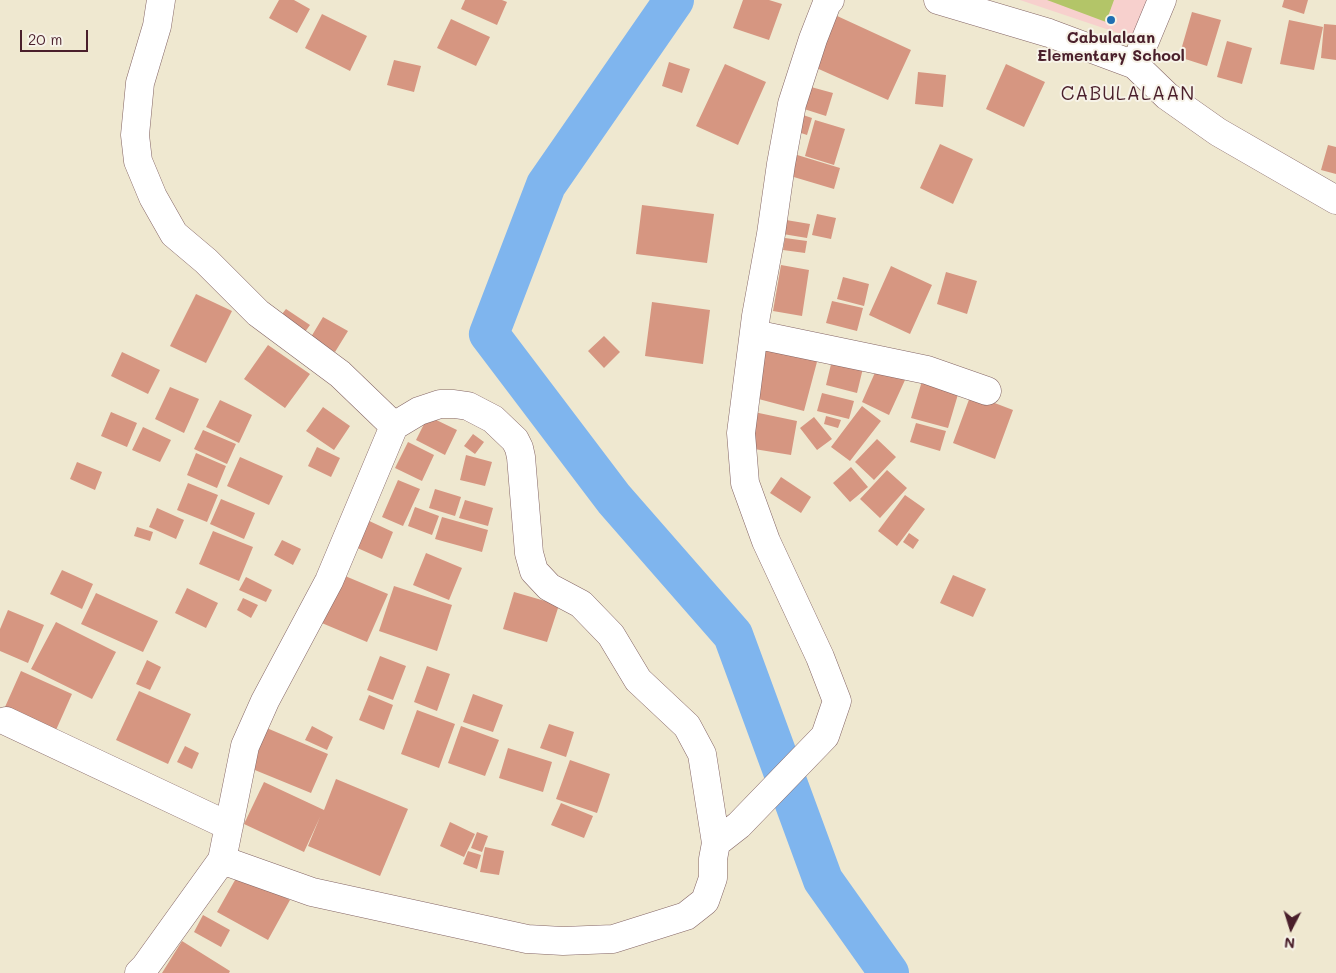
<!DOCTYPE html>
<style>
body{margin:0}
#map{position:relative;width:1336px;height:973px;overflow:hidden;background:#efe8d0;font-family:Mali,sans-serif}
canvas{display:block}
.north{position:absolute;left:1266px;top:903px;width:50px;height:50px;-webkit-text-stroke:4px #f7f3e8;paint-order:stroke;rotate:185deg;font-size:14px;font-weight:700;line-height:20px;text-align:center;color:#4a1f2b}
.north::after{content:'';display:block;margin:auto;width:18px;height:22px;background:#4a1f2b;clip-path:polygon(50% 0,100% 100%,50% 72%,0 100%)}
.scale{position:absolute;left:20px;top:30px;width:68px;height:22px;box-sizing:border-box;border:2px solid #4a1f2b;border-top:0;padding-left:6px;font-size:15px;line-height:18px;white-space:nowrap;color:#4a1f2b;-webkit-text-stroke:4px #f7f3e8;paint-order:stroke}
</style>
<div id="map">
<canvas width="1336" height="973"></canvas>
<div class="north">N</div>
<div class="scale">20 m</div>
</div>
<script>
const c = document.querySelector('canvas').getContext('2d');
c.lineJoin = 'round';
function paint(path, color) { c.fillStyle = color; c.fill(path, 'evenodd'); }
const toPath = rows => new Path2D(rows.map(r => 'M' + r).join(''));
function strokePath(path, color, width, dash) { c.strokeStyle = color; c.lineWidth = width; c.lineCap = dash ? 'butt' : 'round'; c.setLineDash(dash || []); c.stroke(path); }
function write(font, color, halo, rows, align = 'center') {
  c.font = font + ' Mali,sans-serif'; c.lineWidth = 4; c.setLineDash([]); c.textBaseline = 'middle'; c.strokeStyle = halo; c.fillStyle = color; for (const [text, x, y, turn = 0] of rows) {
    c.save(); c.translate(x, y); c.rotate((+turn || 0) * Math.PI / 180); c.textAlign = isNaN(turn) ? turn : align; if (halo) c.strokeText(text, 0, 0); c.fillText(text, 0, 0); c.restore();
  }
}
paint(toPath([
 [1020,0,1151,0,1136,39]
]), '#f7d0cd');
paint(toPath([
 [1047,0,1114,0,1106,22]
]), '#b3c568');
strokePath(toPath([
 [674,0,546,185,489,334,614,499,733,635,823,880,889,973]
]), '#7fb5ee', 40);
paint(toPath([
 [279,0,294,0,310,9,297,33,269,18],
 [465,0,502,0,507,2,497,25,461,9],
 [743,0,769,0,782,4,769,40,733,28],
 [1284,0,1308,0,1304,14,1282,7],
 [1192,12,1221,20,1207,66,1179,57],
 [322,14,367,36,350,71,305,48],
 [835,15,911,50,888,100,812,66],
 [451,19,490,37,476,66,437,48],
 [1289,20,1323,27,1314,70,1280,64],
 [1324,24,1336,25,1336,60,1321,58],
 [1227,41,1252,48,1242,84,1217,77],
 [394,60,421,66,414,92,387,85],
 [669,62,690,69,682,93,662,86],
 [725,64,766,82,738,145,696,126],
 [1006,64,1045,82,1024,127,986,109],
 [918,72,946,75,943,107,915,104],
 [811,87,833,93,826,116,804,109],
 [800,114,812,118,807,135,795,131],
 [815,120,845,129,834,165,805,156],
 [940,144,973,159,953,204,920,188],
 [1328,145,1336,147,1336,174,1321,170],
 [794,154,840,168,834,189,787,175],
 [642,205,714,214,707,263,636,254],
 [817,214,836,218,831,239,812,235],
 [786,220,810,224,807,238,783,234],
 [785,238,807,241,805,253,783,250],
 [781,265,809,270,802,316,773,311],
 [891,266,932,285,910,334,869,315],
 [946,272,977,281,967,314,937,304],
 [843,277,869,284,864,306,837,299],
 [196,294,232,311,206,363,170,346],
 [832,301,863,308,857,331,826,323],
 [652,302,710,310,703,364,645,356],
 [286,309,310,325,302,336,278,319],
 [323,317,348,331,335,352,311,337],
 [604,336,620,352,604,368,588,351],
 [766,344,818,358,804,411,751,397],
 [268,345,310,374,285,408,244,379],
 [122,352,160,370,148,394,111,376],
 [833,356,864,364,857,393,826,385],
 [877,368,905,380,889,415,862,402],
 [922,381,959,391,948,428,911,418],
 [170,387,199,399,184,433,155,419],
 [822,393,854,401,849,419,817,411],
 [971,394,1013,410,995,459,953,443],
 [220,400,252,415,239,443,206,427],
 [862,406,881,421,850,461,831,447],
 [323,407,350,426,334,450,306,431],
 [111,412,137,423,127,447,101,436],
 [754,412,797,421,791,455,748,448],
 [428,416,457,430,445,455,416,440],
 [826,416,841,420,838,428,824,424],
 [814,417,832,439,817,450,800,428],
 [916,423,946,431,940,451,910,442],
 [143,427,171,440,160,462,132,450],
 [203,430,236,444,227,464,194,449],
 [473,434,484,442,475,454,464,446],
 [877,439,896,457,874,480,855,462],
 [408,442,434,455,422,481,395,468],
 [317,447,340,458,331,477,308,466],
 [196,453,226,466,217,488,187,475],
 [466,455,492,462,485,486,460,480],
 [240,457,283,476,269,505,227,486],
 [77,462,102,472,95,490,70,479],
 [851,467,868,487,850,502,833,483],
 [887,470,907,488,880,518,860,499],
 [781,477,811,497,801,513,770,493],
 [398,480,420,489,403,526,382,517],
 [188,483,218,495,207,522,177,510],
 [435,489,461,497,455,516,429,508],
 [905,495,925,509,897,546,878,531],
 [221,499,255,513,244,539,210,524],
 [465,500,493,508,488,526,459,518],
 [415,507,439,516,432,535,408,526],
 [157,508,184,520,176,539,149,527],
 [442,517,488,530,482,552,435,539],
 [365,519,393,532,382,559,353,546],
 [137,527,153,532,150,541,134,536],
 [213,531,253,547,239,581,199,564],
 [909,533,919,540,913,549,903,542],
 [282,540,301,549,293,565,274,555],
 [426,553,462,568,449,600,413,585],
 [62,570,93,584,82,609,50,594],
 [338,573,388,594,367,642,317,621],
 [953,575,986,589,973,617,940,603],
 [246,577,272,590,266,602,239,590],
 [394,586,452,605,437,651,379,631],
 [187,588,218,603,206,628,175,613],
 [514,592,559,605,547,642,503,629],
 [96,593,158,621,143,652,81,624],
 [243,598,258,605,251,618,237,610],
 [8,610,44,625,28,663,0,651,0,629],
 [56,622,116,652,92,699,31,669],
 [380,656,406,666,393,700,367,690],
 [147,660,161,667,150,690,136,684],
 [427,666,450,674,437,711,414,702],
 [21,671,72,694,52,739,1,716],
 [139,691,191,714,168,764,116,740],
 [473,694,503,705,493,732,463,722],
 [369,695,393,705,384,730,359,720],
 [417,710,455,724,439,768,401,754],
 [549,724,574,732,566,757,540,748],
 [262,726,328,754,311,793,245,766],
 [312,726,333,737,327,750,305,740],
 [461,726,499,740,485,776,448,763],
 [185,746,199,753,192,769,177,762],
 [508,748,552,762,543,792,499,778],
 [570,760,610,774,597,813,556,799],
 [336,779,408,809,380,876,308,846,320,817,304,852,244,824,264,782,324,810],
 [561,803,593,816,584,838,551,825],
 [450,822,475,834,464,857,440,846],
 [477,832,488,836,482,852,471,848],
 [485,847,504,851,499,875,480,872],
 [468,851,481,855,477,869,463,864],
 [239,873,290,900,268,940,217,912],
 [203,915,230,930,221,947,194,932],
 [182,941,230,971,229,973,162,973]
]), '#d69681');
const minor = toPath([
 [938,0,1049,33,1135,65,1162,0],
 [1135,65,1167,96,1218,132,1336,200],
 [754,334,927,370,987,391],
 [6,721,229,826],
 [716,843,739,825,825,736,837,701,820,657,766,541,745,483,741,433,756,316,771,234,781,164,792,104,813,39,827,3,830,0],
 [222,860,312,892,527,939,563,941,613,939,686,916,705,901,713,878,713,859,716,843,702,754,687,726,638,680,611,635,581,604,549,587,534,571,529,553,521,457,519,448,515,440,493,419,468,406,454,404,440,404,419,411,394,426],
 [139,973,145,967,222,860,245,746,265,701,329,581,394,426,340,374,258,313,206,261,174,234,153,197,138,161,135,135,140,83,157,26,161,0]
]);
strokePath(minor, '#846565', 29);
strokePath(minor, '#fff', 28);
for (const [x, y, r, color] of [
 [1111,20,5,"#1f6fb2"]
]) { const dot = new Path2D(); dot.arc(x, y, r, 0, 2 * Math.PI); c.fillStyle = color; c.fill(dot); strokePath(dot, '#f7f3e8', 2); }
write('bold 16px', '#4a1f2b', '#f7f3e8', [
 ["Cabulalaan",1111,38],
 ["Elementary School",1111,56]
]);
c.letterSpacing = '1px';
write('19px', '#4a1f2b', '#f7f3e8', [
 ["CABULALAAN",1128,94]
]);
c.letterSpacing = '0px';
</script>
